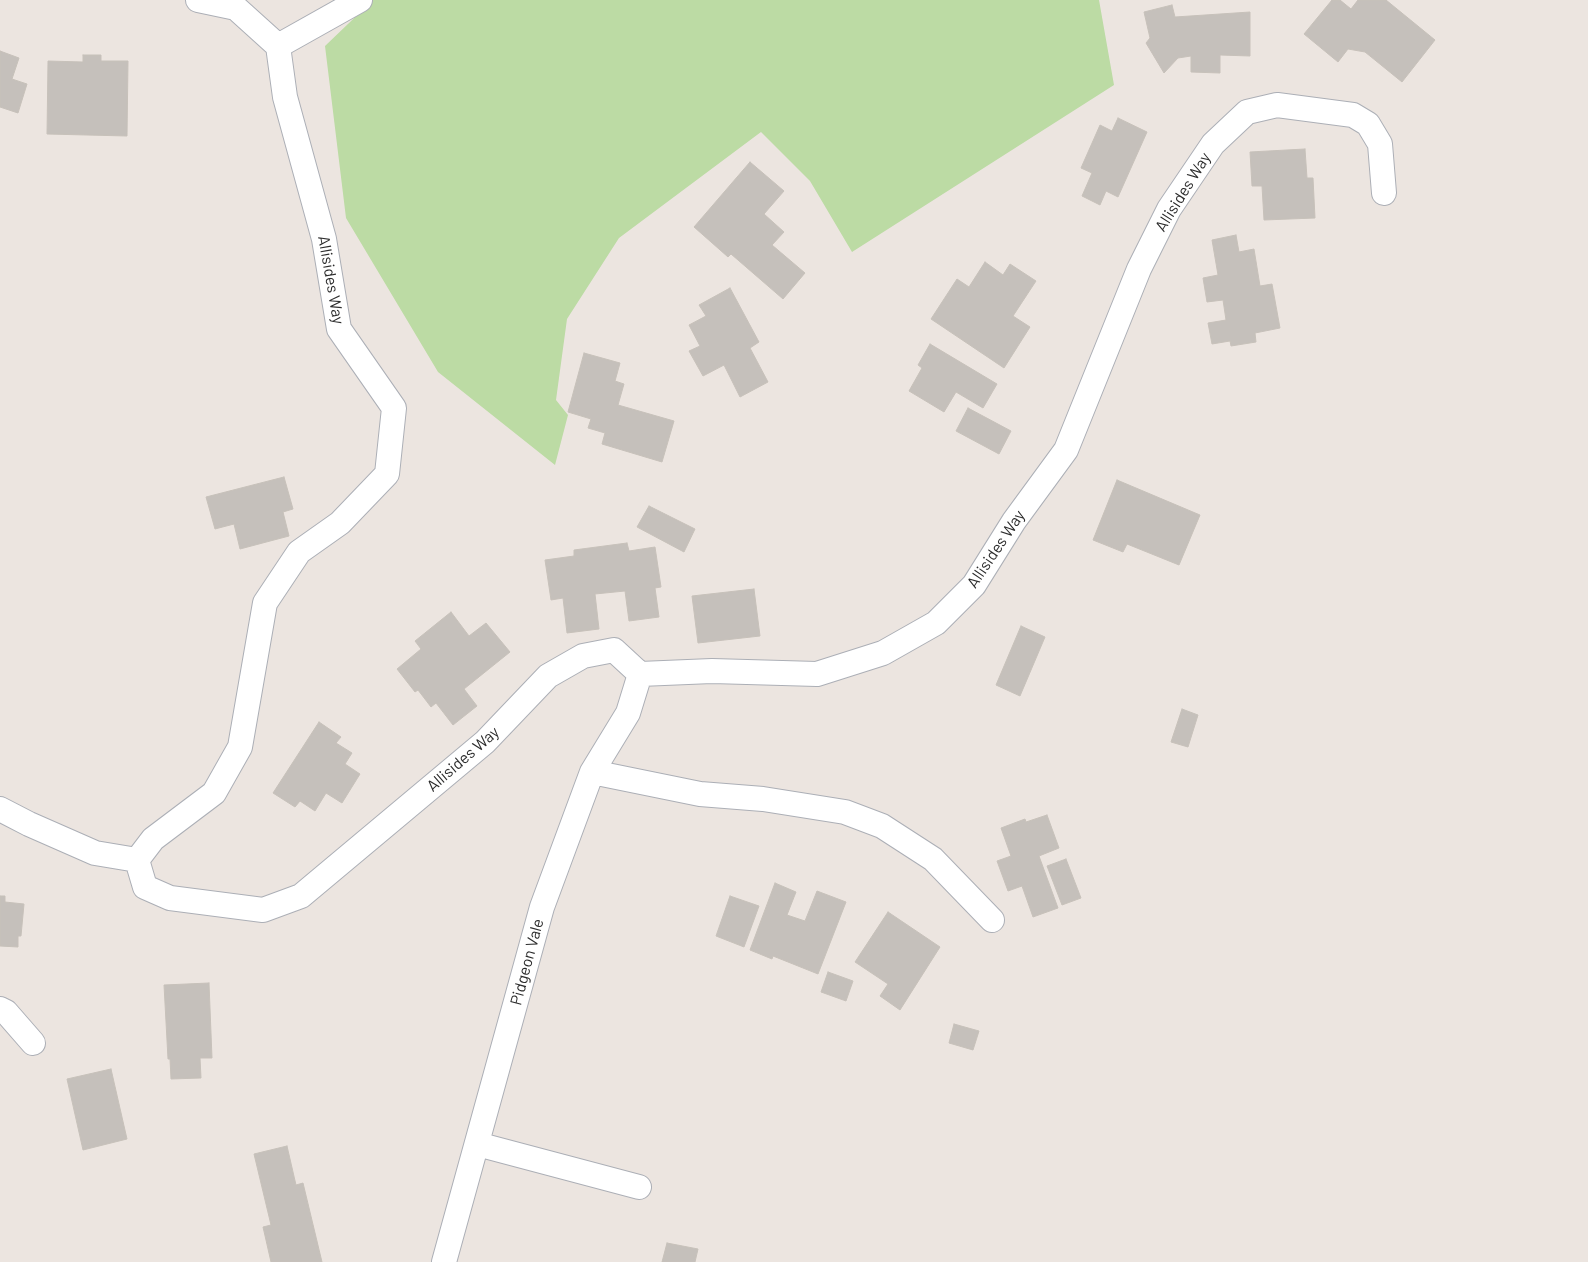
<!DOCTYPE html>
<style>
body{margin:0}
canvas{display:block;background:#ece5e0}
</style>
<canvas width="1588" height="1262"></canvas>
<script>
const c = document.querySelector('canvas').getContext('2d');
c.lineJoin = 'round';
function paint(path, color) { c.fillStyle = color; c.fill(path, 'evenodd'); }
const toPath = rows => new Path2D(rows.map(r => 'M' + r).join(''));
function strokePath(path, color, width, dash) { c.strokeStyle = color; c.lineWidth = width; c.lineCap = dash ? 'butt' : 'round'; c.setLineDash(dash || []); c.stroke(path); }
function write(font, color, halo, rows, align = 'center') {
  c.font = font + ' Barlow,sans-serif'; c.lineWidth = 5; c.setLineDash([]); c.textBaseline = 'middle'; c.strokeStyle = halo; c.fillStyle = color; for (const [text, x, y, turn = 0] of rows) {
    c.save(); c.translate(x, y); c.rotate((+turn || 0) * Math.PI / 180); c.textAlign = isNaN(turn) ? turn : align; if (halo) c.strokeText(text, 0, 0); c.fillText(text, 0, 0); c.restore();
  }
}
paint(toPath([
 [373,0,1099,0,1114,85,852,252,810,181,761,132,619,238,567,319,556,400,568,415,555,465,438,372,346,218,325,46]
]), '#bcdba4');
const building = toPath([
 [1332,0,1340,0,1351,9,1358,0,1386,0,1435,40,1402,82,1365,52,1348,49,1338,62,1304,34,1332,0],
 [1172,5,1175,17,1250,12,1250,56,1220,55,1220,73,1191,72,1191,56,1178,58,1164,73,1146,43,1150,38,1144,12,1172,5],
 [0,51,19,58,12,79,27,84,18,113,0,107,0,51],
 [83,55,101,55,101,61,128,61,127,136,47,134,48,61,83,62,83,55],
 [1118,118,1147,132,1118,197,1106,191,1100,205,1082,196,1092,173,1081,168,1100,125,1112,131,1118,118],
 [1305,149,1307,178,1313,178,1315,218,1264,220,1262,186,1252,186,1250,152,1305,149],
 [750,162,784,191,764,214,784,232,772,245,805,273,783,299,731,254,728,257,694,227,750,162],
 [1236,235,1239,252,1254,249,1260,286,1272,284,1280,328,1255,333,1256,342,1231,346,1230,341,1212,344,1208,323,1226,320,1223,300,1207,302,1203,278,1218,275,1212,240,1236,235],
 [985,262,1003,275,1010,264,1036,281,1013,316,1030,327,1004,368,931,319,957,279,969,287,985,262],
 [730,288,759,342,750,348,768,382,740,397,724,365,703,376,689,351,700,346,689,325,706,316,699,305,730,288],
 [930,344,997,384,983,408,956,392,944,412,909,391,922,368,918,365,930,344],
 [584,353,620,363,615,381,624,384,618,405,674,421,662,462,602,444,605,433,588,428,591,419,568,412,584,353],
 [968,408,1011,431,999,454,956,431,968,408],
 [284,477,293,509,283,512,289,536,240,549,234,524,215,529,206,497,284,477],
 [1117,480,1200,515,1179,565,1127,544,1123,552,1093,540,1117,480],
 [649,506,695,529,684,552,637,527,649,506],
 [627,543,629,551,655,547,661,587,655,588,659,617,629,621,625,591,595,594,599,629,567,633,563,598,551,600,545,560,574,556,574,550,627,543],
 [754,589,760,636,698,643,692,596,754,589],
 [451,612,469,636,486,623,510,652,464,689,477,706,453,725,436,703,431,707,418,690,415,692,397,669,421,649,415,641,451,612],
 [1021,626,1045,637,1020,696,996,685,1021,626],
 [1182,709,1198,715,1188,747,1171,742,1182,709],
 [319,722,341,737,336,743,352,753,345,764,360,774,342,803,326,793,315,811,300,801,295,807,273,793,319,722],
 [1047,815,1059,848,1039,856,1058,908,1033,917,1022,886,1008,891,997,861,1011,856,1001,828,1025,819,1026,822,1047,815],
 [1066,859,1081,898,1062,905,1047,866,1066,859],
 [775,883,796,892,787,915,805,921,817,891,846,902,818,974,773,956,772,959,750,950,775,883],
 [0,896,5,896,5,902,24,904,21,936,18,936,18,947,0,946,0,896],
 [730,896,759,906,744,947,716,936,730,896],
 [888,912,940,947,900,1010,880,996,888,984,855,962,888,912],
 [828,972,853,981,846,1001,821,992,828,972],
 [209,983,212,1058,200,1058,201,1078,171,1079,170,1059,168,1059,164,985,209,983],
 [954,1024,979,1031,973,1050,949,1043,954,1024],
 [111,1069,127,1139,83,1150,67,1079,111,1069],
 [287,1146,296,1185,303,1183,322,1262,271,1262,263,1227,271,1225,254,1154,287,1146],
 [667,1243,698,1249,695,1262,662,1262,667,1243]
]);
paint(building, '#c5c0bb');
strokePath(building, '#c7c1ba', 1);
const minor = toPath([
 [198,0,236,8,278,46],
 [278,46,285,97,324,239,339,329,394,408,387,474,340,523,299,552,265,603,240,747,214,793,153,839,137,860,145,887,170,898,263,910,301,896,485,742,548,676,583,656,614,650,640,674,712,671,817,674,883,653,936,623,974,585,1014,521,1066,450,1139,269,1169,209,1213,144,1247,112,1277,105,1353,115,1368,124,1380,144,1384,193],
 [278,46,360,0],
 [592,772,700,794,763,799,845,812,882,826,933,859,992,920],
 [0,809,29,824,95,853,137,860],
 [0,1009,6,1012,33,1043],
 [477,1144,639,1187],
 [444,1262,542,907,592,772,628,713,640,674]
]);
strokePath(minor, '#acafb6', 26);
strokePath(minor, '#fff', 24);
write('16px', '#2c2c2c', '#fff', [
 ["Allisides Way",1183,192,-58],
 ["Allisides Way",331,280,80],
 ["Allisides Way",996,549,-56],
 ["Allisides Way",463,759,-41],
 ["Pidgeon Vale",527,962,-75]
]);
</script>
